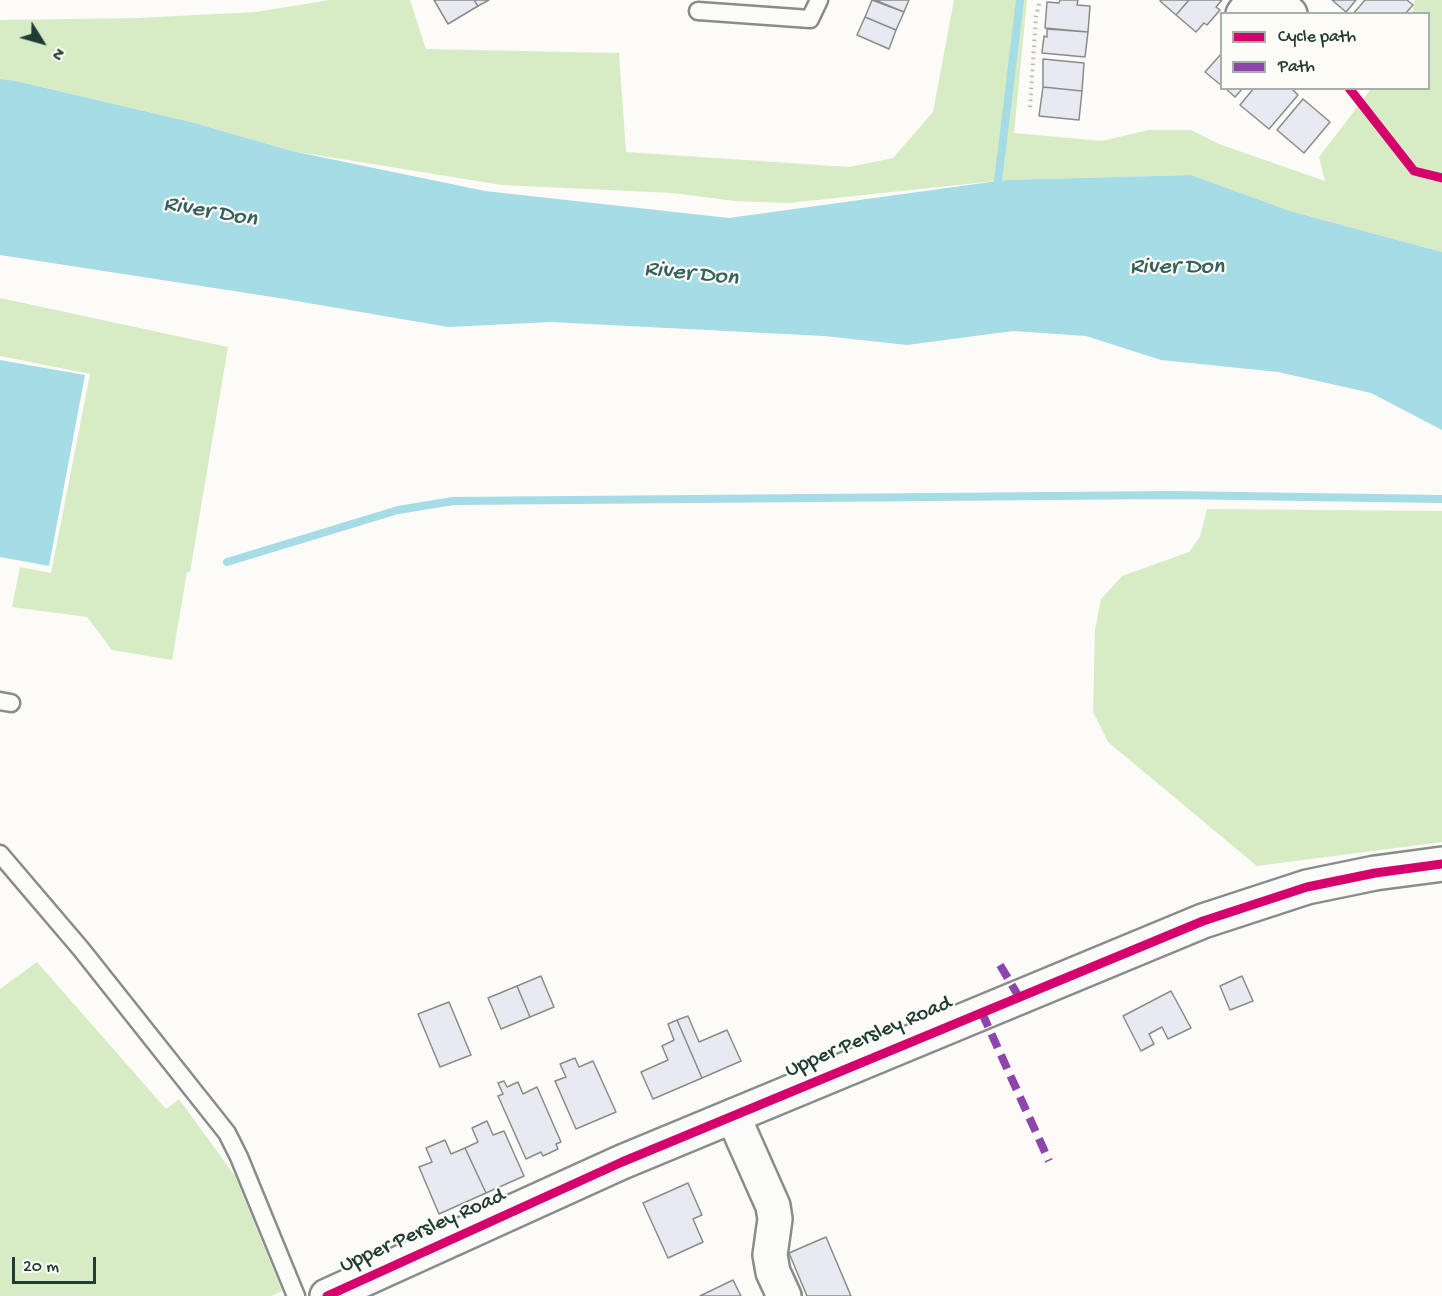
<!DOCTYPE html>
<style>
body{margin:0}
#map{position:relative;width:1442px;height:1296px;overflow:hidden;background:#fcfbf8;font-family:"Gochi Hand",sans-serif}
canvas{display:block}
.legend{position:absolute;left:1220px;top:12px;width:210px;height:78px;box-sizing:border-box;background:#fdfcf7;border:2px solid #a4b0a9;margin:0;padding:8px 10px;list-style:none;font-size:18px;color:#1f3d34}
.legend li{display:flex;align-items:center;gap:12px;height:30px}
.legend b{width:30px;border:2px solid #a4b0a9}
.north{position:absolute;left:12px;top:12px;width:60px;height:60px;-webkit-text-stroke:4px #fdfcf7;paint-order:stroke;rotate:127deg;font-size:16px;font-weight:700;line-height:24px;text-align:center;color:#1f3d34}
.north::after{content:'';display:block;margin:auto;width:21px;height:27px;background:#1f3d34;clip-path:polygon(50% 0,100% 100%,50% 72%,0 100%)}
.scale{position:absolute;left:12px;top:1257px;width:84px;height:27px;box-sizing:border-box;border:3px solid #1f3d34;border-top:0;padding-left:8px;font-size:18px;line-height:21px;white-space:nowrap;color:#1f3d34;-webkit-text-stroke:4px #fdfcf7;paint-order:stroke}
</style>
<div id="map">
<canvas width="1442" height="1296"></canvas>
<ul class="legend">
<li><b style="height:8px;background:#d6006c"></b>Cycle path</li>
<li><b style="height:8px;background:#8e44ad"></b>Path</li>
</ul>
<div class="north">N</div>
<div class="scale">20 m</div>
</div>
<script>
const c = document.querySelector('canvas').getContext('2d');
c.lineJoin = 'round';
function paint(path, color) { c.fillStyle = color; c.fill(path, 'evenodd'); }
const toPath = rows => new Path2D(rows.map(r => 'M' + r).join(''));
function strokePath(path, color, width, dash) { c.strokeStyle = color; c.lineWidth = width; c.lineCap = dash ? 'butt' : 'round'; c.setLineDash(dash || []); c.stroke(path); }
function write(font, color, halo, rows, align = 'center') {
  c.font = font + ' "Gochi Hand",sans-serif'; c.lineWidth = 4.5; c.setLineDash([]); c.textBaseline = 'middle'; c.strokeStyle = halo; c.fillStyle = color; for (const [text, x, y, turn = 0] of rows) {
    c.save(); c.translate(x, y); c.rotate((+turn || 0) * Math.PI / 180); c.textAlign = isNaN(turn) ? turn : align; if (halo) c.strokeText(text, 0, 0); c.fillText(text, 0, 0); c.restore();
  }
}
paint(toPath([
 [330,0,410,0,426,49,619,53,626,152,849,167,893,158,933,112,954,0,1027,0,1014,133,1102,141,1148,130,1191,130,1219,144,1325,181,1319,157,1371,89,1428,88,1428,14,1412,13,1415,0,1442,0,1442,252,1290,211,1191,175,1005,180,788,203,735,201,672,193,502,185,292,151,191,122,16,81,0,79,0,20,137,18,256,12],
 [0,298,228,347,190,572,187,572,172,660,112,650,87,617,12,607,20,567,51,573,90,374,0,356],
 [1207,509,1442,511,1442,842,1257,866,1108,742,1093,712,1095,630,1101,599,1122,576,1189,552,1200,537],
 [37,962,166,1109,179,1099,235,1176,282,1291,271,1296,0,1296,0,989]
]), '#d7ecc5');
paint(toPath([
 [0,79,16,81,191,122,292,151,485,191,729,218,1005,180,1191,175,1290,211,1442,252,1442,430,1371,393,1278,372,1161,360,1086,336,1013,331,907,345,824,336,551,322,448,327,279,298,0,255],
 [0,360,85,375,49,566,0,557]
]), '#a5dce5');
strokePath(toPath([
 [997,190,1020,0],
 [227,562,398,510,453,501,1171,495,1442,499]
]), '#a5dce5', 8);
const building = toPath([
 [434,0,474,0,478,6,448,24,434,0],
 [474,0,489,0,478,6,474,0],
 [872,0,904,12,896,30,865,17,872,0],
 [875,0,909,0,904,12,875,0],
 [1060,0,1078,0,1077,5,1090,6,1088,32,1045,28,1047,2,1059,3,1060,0],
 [1161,0,1189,0,1176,15,1160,1,1161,0],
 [1189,0,1222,0,1216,7,1220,10,1207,25,1204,23,1196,32,1176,15,1189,0],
 [1332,0,1356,0,1346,12,1332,0],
 [1365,0,1407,0,1413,5,1405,14,1353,14,1365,0],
 [865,17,896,30,889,49,857,35,865,17],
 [1047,29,1088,32,1085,57,1042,53,1044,36,1047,37,1047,29],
 [1222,53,1222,86,1205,72,1222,53],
 [1043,59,1084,63,1082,91,1043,87,1043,59],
 [1043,87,1082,91,1079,120,1039,116,1043,87],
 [1225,88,1243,88,1235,97,1225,88],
 [1254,88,1291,88,1298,95,1269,129,1240,105,1254,88],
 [1303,99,1330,122,1304,153,1277,130,1303,99],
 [541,976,554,1007,530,1017,517,986,541,976],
 [1242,976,1253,1001,1230,1010,1220,986,1242,976],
 [517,986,530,1017,501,1029,488,998,517,986],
 [1171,991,1191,1028,1168,1039,1162,1027,1149,1034,1154,1044,1141,1051,1123,1016,1171,991],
 [449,1002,471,1055,440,1067,418,1014,449,1002],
 [688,1016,699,1042,727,1030,741,1061,702,1078,677,1020,688,1016],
 [677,1020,702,1078,653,1099,641,1072,668,1060,662,1046,674,1040,668,1024,677,1020],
 [575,1058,579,1067,593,1061,616,1112,576,1129,555,1081,566,1077,560,1064,575,1058],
 [504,1081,507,1087,518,1082,523,1094,537,1087,561,1142,556,1144,558,1149,543,1156,541,1152,526,1159,498,1096,503,1094,498,1083,504,1081],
 [487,1121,493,1135,504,1131,524,1176,486,1193,465,1148,478,1142,472,1128,487,1121],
 [445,1140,451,1154,465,1148,486,1193,439,1214,419,1167,432,1162,426,1148,445,1140],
 [688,1183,702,1215,693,1219,703,1242,668,1258,643,1203,688,1183],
 [826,1237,851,1296,807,1296,789,1253,826,1237],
 [733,1280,741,1296,700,1296,733,1280]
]);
paint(building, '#e8e9f1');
strokePath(building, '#888d8a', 1.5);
const lane = toPath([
 [698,11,810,19,819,0],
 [0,701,11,703],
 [0,854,81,949,227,1133,239,1157,296,1296]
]);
const street = toPath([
 [1274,0,1290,14],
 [1243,14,1253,0],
 [733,1116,773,1206,775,1219,770,1255,773,1272,784,1296]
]);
const secondary = toPath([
 [327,1296,622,1162,1203,921,1307,887,1375,873,1442,864]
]);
strokePath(lane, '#888d8a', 21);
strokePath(street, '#888d8a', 38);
strokePath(secondary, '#888d8a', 38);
strokePath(toPath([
 [1030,107,1036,17,1040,0]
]), '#b5b8b6', 4, [1.5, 4.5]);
strokePath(lane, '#fbfbf9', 16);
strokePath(street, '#fbfbf9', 33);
strokePath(secondary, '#fbfbf9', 33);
strokePath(toPath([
 [1000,965,1019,997],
 [982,1013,1049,1161]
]), '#8e44ad', 8, [15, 8]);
strokePath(toPath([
 [1349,88,1414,171,1442,178],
 [327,1296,622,1162,1203,921,1307,887,1375,873,1442,864]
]), '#d6006c', 9);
write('22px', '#1f3d34', '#fdfcf7', [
 ["Upper Persley Road",869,1038,-23],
 ["Upper Persley Road",423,1232,-24]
]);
write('italic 24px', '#37615e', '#fdfcf7', [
 ["River Don",210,213,10],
 ["River Don",1177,268],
 ["River Don",691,275,6]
]);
</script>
